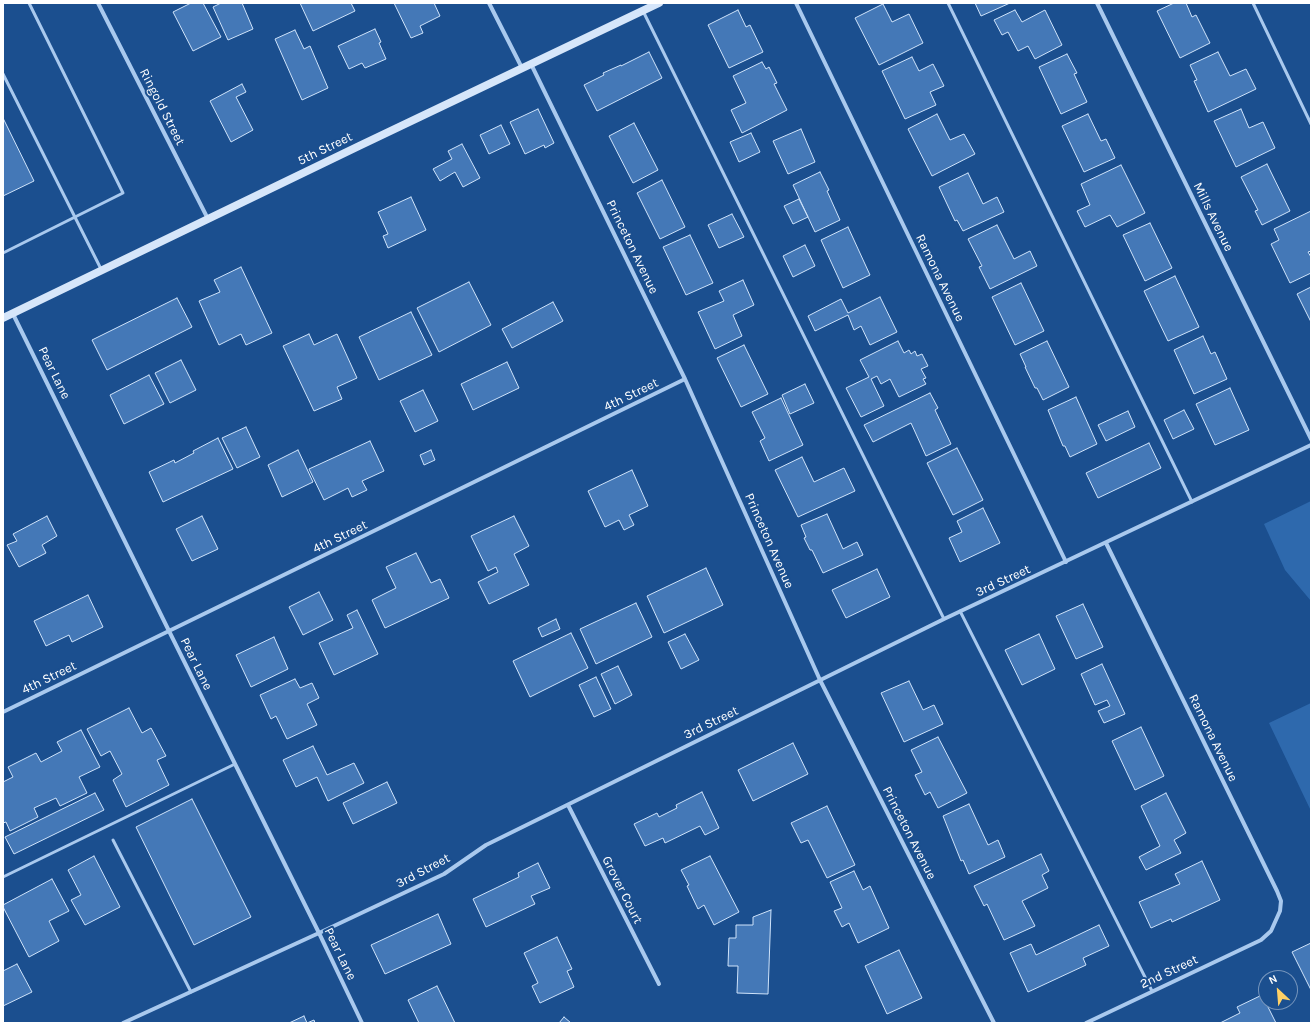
<!DOCTYPE html>
<style>
body{margin:0}
#map{position:relative;width:1314px;height:1026px;overflow:hidden;background:#1b4f8f;font-family:Karla,sans-serif}
canvas{display:block}
.frame{position:absolute;inset:0;border:4px solid #fff;pointer-events:none}
.north{position:absolute;left:1258px;top:970px;width:40px;height:40px;box-sizing:border-box;background:#1b4f8f;border:1px solid #7695bc;border-radius:50%;rotate:334deg;font-size:11px;font-weight:700;line-height:16px;text-align:center;color:#fff}
.north::after{content:'';display:block;margin:auto;width:14px;height:18px;background:#ffd166;clip-path:polygon(50% 0,100% 100%,50% 72%,0 100%)}
</style>
<div id="map">
<canvas width="1314" height="1026"></canvas>
<div class="frame"></div>
<div class="north">N</div>
</div>
<script>
const c = document.querySelector('canvas').getContext('2d');
c.lineJoin = 'round';
function paint(path, color) { c.fillStyle = color; c.fill(path, 'evenodd'); }
const toPath = rows => new Path2D(rows.map(r => 'M' + r).join(''));
function strokePath(path, color, width, dash) { c.strokeStyle = color; c.lineWidth = width; c.lineCap = dash ? 'butt' : 'round'; c.setLineDash(dash || []); c.stroke(path); }
function write(font, color, halo, rows, align = 'center') {
  c.font = font + ' Karla,sans-serif'; c.lineWidth = 4; c.setLineDash([]); c.textBaseline = 'middle'; c.strokeStyle = halo; c.fillStyle = color; for (const [text, x, y, turn = 0] of rows) {
    c.save(); c.translate(x, y); c.rotate((+turn || 0) * Math.PI / 180); c.textAlign = isNaN(turn) ? turn : align; if (halo) c.strokeText(text, 0, 0); c.fillText(text, 0, 0); c.restore();
  }
}
paint(toPath([
 [1311,501,1311,601,1285,570,1264,524],
 [1311,703,1311,811,1269,723]
]), '#2e69ad');
const building = toPath([
 [191,3,203,3,221,37,193,51,173,12,191,3],
 [221,3,242,3,253,29,228,40,213,7,221,3],
 [300,3,351,3,355,11,313,31,300,3],
 [394,3,434,3,440,16,420,26,423,33,411,38,394,3],
 [975,3,1010,3,981,16,975,3],
 [1174,3,1186,3,1192,17,1196,15,1210,43,1180,58,1157,11,1174,3],
 [883,4,892,22,909,14,923,43,879,65,855,18,883,4],
 [738,10,746,27,750,25,763,52,729,68,708,25,738,10],
 [1015,10,1022,22,1045,10,1062,45,1035,59,1028,46,1018,51,1008,32,1002,35,994,20,1015,10],
 [375,29,381,42,379,43,386,59,365,68,362,63,349,69,338,46,375,29],
 [295,30,304,49,310,46,328,88,302,100,275,39,295,30],
 [649,52,662,78,597,111,584,85,604,75,603,73,621,65,621,66,649,52],
 [1218,52,1230,76,1246,69,1256,89,1208,112,1194,81,1197,80,1190,65,1218,52],
 [1067,54,1077,73,1074,74,1087,102,1061,114,1039,67,1067,54],
 [912,57,919,71,933,64,944,86,930,92,936,105,905,119,882,71,912,57],
 [762,62,766,69,769,67,777,83,774,84,787,110,742,133,731,110,746,103,733,76,762,62],
 [242,84,246,92,236,97,253,130,231,142,210,101,242,84],
 [538,109,554,143,545,148,544,145,525,154,510,122,538,109],
 [1241,109,1249,128,1263,122,1275,148,1236,167,1214,121,1241,109],
 [937,114,950,140,964,134,975,154,932,176,908,129,937,114],
 [1088,114,1101,141,1106,139,1115,158,1084,172,1062,126,1088,114],
 [3,118,34,181,3,196,3,118],
 [634,123,658,170,633,183,609,136,634,123],
 [501,125,510,144,489,154,480,135,501,125],
 [801,129,815,162,788,174,773,141,801,129],
 [751,133,760,152,739,162,730,142,751,133],
 [462,144,480,178,463,187,455,172,440,181,433,169,452,159,448,151,462,144],
 [1267,164,1290,211,1262,225,1255,211,1258,210,1241,177,1267,164],
 [1121,165,1145,213,1117,227,1110,215,1085,227,1077,211,1090,205,1081,184,1121,165],
 [820,172,829,190,827,191,840,220,815,232,793,185,820,172],
 [968,173,983,204,997,197,1004,212,963,231,957,220,955,221,939,187,968,173],
 [662,180,685,227,660,239,637,193,662,180],
 [411,197,426,230,388,248,383,236,388,234,378,212,411,197],
 [799,199,808,217,793,224,784,206,799,199],
 [1311,211,1311,251,1308,252,1311,257,1311,273,1290,283,1271,244,1279,240,1274,229,1311,211],
 [732,214,744,237,719,248,708,225,732,214],
 [1150,223,1172,268,1145,281,1123,235,1150,223],
 [997,225,1014,259,1030,251,1037,266,990,289,979,267,982,266,968,239,997,225],
 [848,227,870,275,843,288,821,240,848,227],
 [690,235,713,283,686,295,663,247,690,235],
 [805,245,815,266,793,277,783,256,805,245],
 [241,267,272,333,246,345,241,334,219,345,199,301,220,292,214,280,241,267],
 [1175,276,1199,327,1168,341,1144,291,1175,276],
 [743,280,754,305,733,315,742,336,715,349,698,312,724,301,719,291,743,280],
 [469,282,491,325,439,352,417,308,469,282],
 [1021,283,1044,331,1015,345,992,297,1021,283],
 [1311,287,1311,322,1297,294,1311,287],
 [880,297,897,332,870,345,861,326,854,330,848,315,815,331,808,316,841,299,848,313,880,297],
 [177,298,192,327,107,370,92,340,177,298],
 [553,302,563,321,512,348,502,329,553,302],
 [411,312,432,355,379,380,359,337,411,312],
 [309,334,314,345,337,334,357,378,337,387,342,399,314,411,283,346,309,334],
 [1203,336,1211,354,1215,352,1227,379,1194,394,1174,350,1203,336],
 [898,341,904,353,909,350,911,354,915,351,917,356,922,354,928,366,921,369,926,378,923,379,926,384,899,397,890,379,881,384,877,376,871,379,884,406,861,417,846,388,869,377,860,360,898,341],
 [1047,341,1069,387,1043,400,1037,388,1035,388,1025,367,1026,367,1020,354,1047,341],
 [744,345,768,394,741,407,717,358,744,345],
 [181,360,196,390,170,403,155,373,181,360],
 [507,362,519,388,473,410,461,384,507,362],
 [149,375,164,404,124,424,110,395,149,375],
 [805,384,814,403,790,414,782,395,805,384],
 [1230,388,1249,430,1215,445,1196,404,1230,388],
 [423,390,438,421,415,432,400,401,423,390],
 [930,393,938,408,935,410,951,444,926,456,911,423,873,442,864,425,930,393],
 [1076,397,1097,444,1070,457,1065,446,1063,446,1048,410,1076,397],
 [781,398,803,445,769,461,760,441,765,438,752,412,781,398],
 [1184,410,1194,429,1173,439,1164,420,1184,410],
 [1128,411,1135,427,1106,441,1098,425,1128,411],
 [246,427,260,457,237,468,222,438,246,427],
 [218,438,233,469,163,502,149,472,174,460,175,463,194,453,193,451,218,438],
 [370,441,384,471,362,481,367,490,352,497,348,488,324,500,309,469,370,441],
 [1149,443,1161,468,1098,498,1086,473,1149,443],
 [957,448,983,500,953,515,927,463,957,448],
 [298,450,313,482,282,497,268,465,298,450],
 [431,450,435,460,424,465,420,455,431,450],
 [802,457,814,482,844,468,855,491,798,517,775,470,802,457],
 [632,470,648,506,629,515,634,525,624,530,619,520,605,527,588,491,632,470],
 [983,508,1000,543,960,562,949,538,962,532,957,521,983,508],
 [827,514,843,549,857,542,863,555,823,573,812,550,810,550,804,538,806,537,801,525,827,514],
 [47,516,57,536,42,545,46,553,19,567,7,545,17,541,13,534,47,516],
 [202,516,218,549,192,561,176,529,202,516],
 [514,516,529,546,514,554,529,585,489,604,478,582,498,572,496,567,488,571,471,536,514,516],
 [416,553,431,583,440,579,449,598,385,628,372,600,396,588,386,567,416,553],
 [706,568,723,605,664,633,647,596,706,568],
 [877,569,890,597,846,618,832,590,877,569],
 [319,592,333,620,303,635,289,607,319,592],
 [88,595,103,627,72,642,69,635,46,646,34,621,88,595],
 [636,603,652,637,596,664,580,629,636,603],
 [1083,604,1103,647,1076,659,1056,616,1083,604],
 [357,610,378,654,334,675,319,643,353,628,347,615,357,610],
 [556,619,560,629,542,637,538,628,556,619],
 [571,633,588,668,530,697,513,661,571,633],
 [685,634,699,660,681,669,668,642,685,634],
 [1039,634,1055,669,1022,685,1005,650,1039,634],
 [274,637,288,669,251,687,236,655,274,637],
 [1102,664,1125,714,1104,723,1098,711,1110,706,1107,700,1095,705,1081,674,1102,664],
 [618,666,632,695,615,704,601,674,618,666],
 [596,677,611,709,594,717,579,685,596,677],
 [295,679,300,688,312,683,319,698,307,704,317,725,287,739,276,716,271,719,260,695,295,679],
 [909,681,923,710,934,705,943,724,904,742,881,693,909,681],
 [129,708,142,733,151,728,166,756,157,760,169,785,126,807,113,780,122,774,110,751,101,756,87,729,129,708],
 [1141,727,1164,776,1135,790,1112,741,1141,727],
 [81,730,100,767,79,777,87,793,60,806,56,798,34,808,38,817,10,831,6,822,3,823,3,782,13,777,8,767,36,753,41,762,62,751,57,742,81,730],
 [938,737,967,793,938,808,930,792,925,795,915,775,922,772,911,750,938,737],
 [793,743,808,774,753,801,738,770,793,743],
 [313,746,327,775,354,763,364,783,328,801,317,777,296,787,283,760,313,746],
 [387,782,397,803,353,824,343,803,387,782],
 [702,792,719,828,705,835,700,826,665,843,663,838,645,846,634,824,657,813,659,817,677,808,676,805,702,792],
 [95,793,104,810,14,854,5,837,95,793],
 [1166,793,1186,833,1174,840,1181,853,1146,870,1139,857,1160,846,1141,806,1166,793],
 [192,799,251,917,194,945,136,827,192,799],
 [969,804,988,845,998,840,1005,857,969,874,963,860,961,861,943,816,969,804],
 [827,806,855,865,827,878,808,840,801,843,791,823,827,806],
 [1041,854,1049,871,1042,875,1048,888,1022,901,1035,926,1004,940,987,904,984,906,974,886,1041,854],
 [94,856,120,907,85,925,71,900,81,895,68,870,94,856],
 [710,856,739,912,714,925,704,905,698,909,687,886,689,885,681,870,710,856],
 [1202,861,1220,900,1172,922,1171,919,1151,928,1139,902,1180,884,1175,874,1202,861],
 [538,863,550,888,531,896,535,904,486,927,473,899,519,877,518,873,538,863],
 [854,871,863,890,870,886,889,928,858,943,849,923,842,927,834,911,842,908,830,882,854,871],
 [52,879,69,911,49,921,59,941,29,957,3,907,3,905,52,879],
 [771,910,768,994,737,993,738,966,728,966,729,938,736,938,736,925,753,925,753,917,771,910],
 [438,914,451,944,385,974,371,945,438,914],
 [1099,925,1109,946,1083,958,1086,965,1028,992,1010,953,1031,944,1036,955,1099,925],
 [557,937,572,969,567,971,574,987,540,1003,532,986,538,983,524,953,557,937],
 [1311,943,1311,990,1292,952,1311,943],
 [899,950,922,998,887,1014,865,966,899,950],
 [17,964,32,992,3,1006,3,971,17,964],
 [437,986,455,1023,419,1023,408,1000,437,986],
 [1262,995,1276,1023,1220,1023,1240,1013,1237,1007,1262,995],
 [304,1016,307,1023,314,1020,315,1023,289,1023,304,1016],
 [564,1017,571,1023,559,1023,564,1017]
]);
paint(building, '#4478b7');
strokePath(building, '#cfe3fa', 1);
strokePath(toPath([
 [948,3,1192,502],
 [1253,3,1311,124],
 [643,11,944,619],
 [3,74,101,269],
 [3,253,123,193,29,3],
 [960,611,1152,991],
 [113,840,191,992],
 [3,877,235,764]
]), '#a9c9ee', 3);
strokePath(toPath([
 [98,3,208,219],
 [489,3,522,68],
 [796,3,1066,562],
 [1097,3,1311,439],
 [531,64,685,379,820,680,994,1023],
 [13,314,169,631,319,933,362,1023],
 [3,712,685,379],
 [568,805,659,984],
 [123,1023,319,933,444,874,486,845,944,619,1311,445],
 [1086,1023,1261,940,1271,931,1280,911,1281,901,1277,891,1106,543]
]), '#a9c9ee', 4);
strokePath(toPath([
 [3,318,359,146,659,3]
]), '#d6e6fa', 8);
write('13px', '#fff', '#1b4f8f', [
 ["Ringold Street",162,107,63],
 ["5th Street",325,149,-26],
 ["Mills Avenue",1213,217,64],
 ["Princeton Avenue",632,247,64],
 ["Ramona Avenue",940,278,64],
 ["Pear Lane",54,373,64],
 ["4th Street",631,395,-26],
 ["4th Street",340,537,-26],
 ["Princeton Avenue",769,541,66],
 ["3rd Street",1003,581,-25],
 ["Pear Lane",196,664,64],
 ["4th Street",49,678,-26],
 ["3rd Street",711,723,-26],
 ["Ramona Avenue",1213,738,64],
 ["Princeton Avenue",909,833,63],
 ["3rd Street",423,871,-28],
 ["Grover Court",622,890,63],
 ["Pear Lane",340,954,64],
 ["2nd Street",1169,972,-25]
]);
</script>
